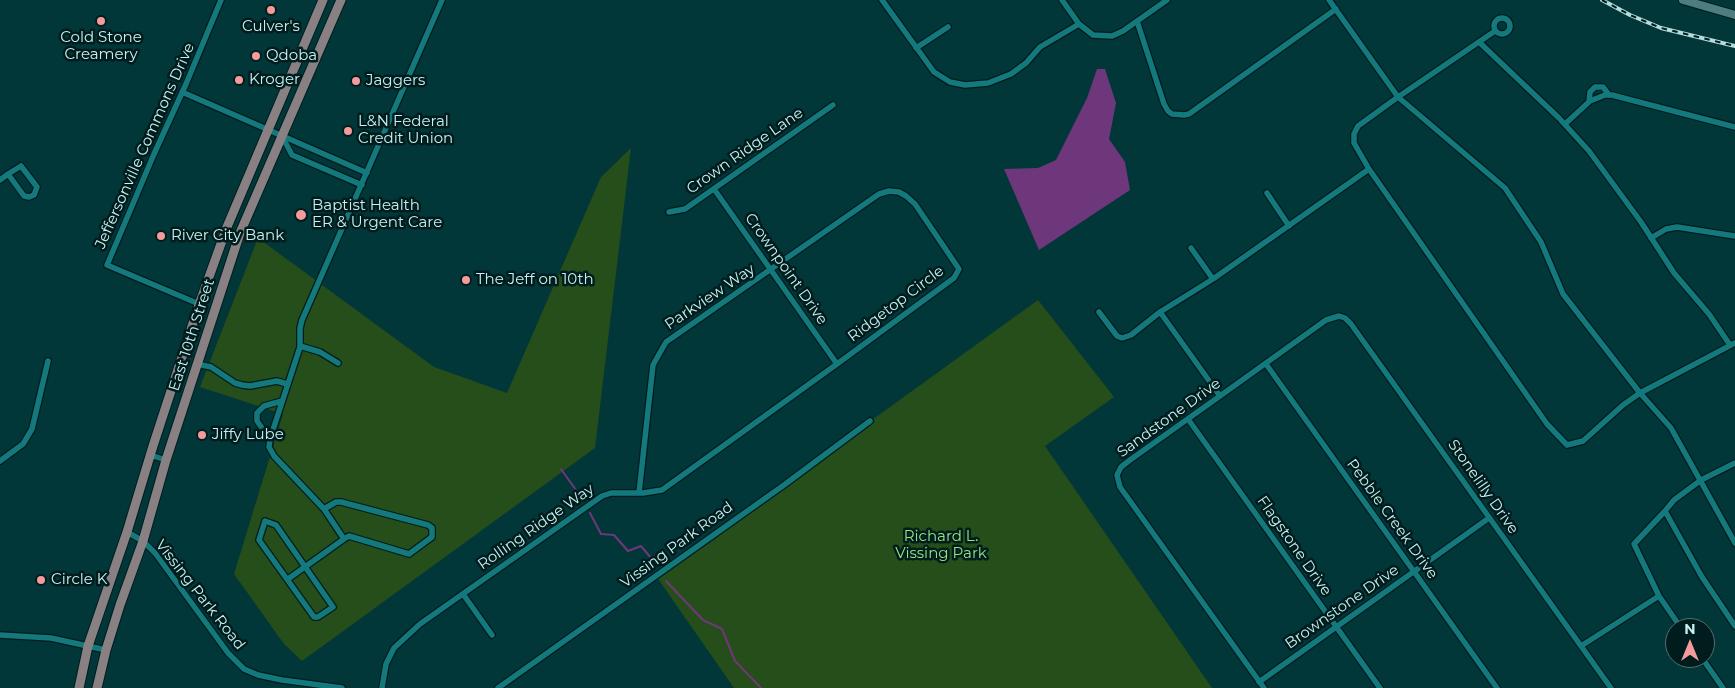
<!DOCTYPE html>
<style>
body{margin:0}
#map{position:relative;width:1735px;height:688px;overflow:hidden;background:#023739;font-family:Montserrat,sans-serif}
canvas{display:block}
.north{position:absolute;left:1665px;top:618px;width:50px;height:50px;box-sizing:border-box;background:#011c1d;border:1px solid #507172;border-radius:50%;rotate:0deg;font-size:14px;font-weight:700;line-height:20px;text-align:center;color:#c7f0f1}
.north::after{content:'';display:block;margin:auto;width:18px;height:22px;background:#f59b9c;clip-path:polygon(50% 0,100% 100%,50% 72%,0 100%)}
</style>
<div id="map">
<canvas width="1735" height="688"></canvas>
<div class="north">N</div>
</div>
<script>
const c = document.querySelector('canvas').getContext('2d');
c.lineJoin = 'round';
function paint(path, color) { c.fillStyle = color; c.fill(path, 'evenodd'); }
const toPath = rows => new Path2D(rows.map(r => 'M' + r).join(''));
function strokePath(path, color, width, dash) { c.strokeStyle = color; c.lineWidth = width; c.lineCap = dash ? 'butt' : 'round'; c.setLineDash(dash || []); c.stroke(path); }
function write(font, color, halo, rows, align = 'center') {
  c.font = font + ' Montserrat,sans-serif'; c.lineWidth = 5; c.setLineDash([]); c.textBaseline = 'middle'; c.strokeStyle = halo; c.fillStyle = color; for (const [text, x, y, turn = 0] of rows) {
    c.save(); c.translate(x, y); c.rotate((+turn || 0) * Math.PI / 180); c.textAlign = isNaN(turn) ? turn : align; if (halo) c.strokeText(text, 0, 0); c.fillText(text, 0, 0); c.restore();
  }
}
paint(toPath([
 [631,148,595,448,302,661,284,644,234,574,283,414,200,387,258,238,434,367,507,393,601,177],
 [1038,300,1114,397,1045,446,1212,688,734,688,656,576]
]), '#254e1a');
paint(toPath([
 [1097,69,1105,69,1116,103,1109,139,1125,162,1130,190,1039,250,1004,169,1038,168,1056,160,1087,98]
]), '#6e377b');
strokePath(toPath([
 [561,469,581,497],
 [590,513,601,534,614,535,628,551,641,546,651,558],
 [666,581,703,620,722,629,735,661,761,688]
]), '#6e377b', 2);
const minor = toPath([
 [882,0,934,72,950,82,965,85,988,83,1011,74,1026,63,1040,47,1079,24,1062,0],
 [1329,0,1398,97,1358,126,1354,134,1354,143,1369,169],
 '1494 26a8 8 0 1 1 16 0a8 8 0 1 1-16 0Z',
 [1137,21,1164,104,1168,111,1172,114,1184,115,1189,114,1336,9],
 [1079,24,1093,35,1112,36,1123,31,1167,0],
 [1495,31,1398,97,1505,188,1541,242,1563,294,1640,393,1671,428,1735,543],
 [1479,42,1559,118,1589,151,1641,222,1674,273,1709,314,1730,345],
 [916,48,948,27],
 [182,92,367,173],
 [1589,102,1590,92,1595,87,1603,87,1609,95],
 [1565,124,1590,101,1605,95,1612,95,1735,127],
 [282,136,292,155,362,185],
 [21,166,37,187,34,195,29,197,24,196,8,174,21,166],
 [0,180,8,174],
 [714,189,837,364],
 [1267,193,1289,226],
 [669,212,685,209,833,105],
 [1651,238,1666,229,1677,227,1735,236],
 [1191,248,1213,279],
 [199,304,107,265,154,154,186,84,221,0],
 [1099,312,1117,336,1122,338,1131,335,1160,312,1213,279,1369,169,1547,424,1567,445,1583,441,1623,405,1640,393,1735,343],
 [1160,312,1220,396],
 [300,346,320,352,338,363],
 [197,364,211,367,235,383,242,385,250,386,277,381,287,384],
 [1266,364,1497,688],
 [1188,419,1380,688],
 [270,439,257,421,257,413,264,406,282,401],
 [150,455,166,460],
 [0,461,23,444,32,429,48,361],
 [1735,463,1701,480,1674,500,1665,511,1702,577,1735,626],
 [324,509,336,502,341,502,428,525,432,528,432,537,409,554,349,536,344,539],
 [1665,511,1634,544,1659,596,1681,628],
 [265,521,276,525,333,607,318,617,314,617,259,540,265,521],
 [127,532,143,541,155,553,228,653,244,669,258,675,282,680,342,688],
 [288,579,344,539,324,509,274,456,269,447,270,439,300,347,300,328,302,320,442,0],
 [463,594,492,635],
 [0,635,51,638,106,650],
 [1581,646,1659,596],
 [1702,658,1723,688],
 [1259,682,1489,518],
 [382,688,386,664,394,648,420,624,602,496,611,493,643,493,662,490,837,364,954,278,959,269,915,204,906,196,899,192,889,191,879,194,666,342,653,365,639,493],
 [498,688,784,485,870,421],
 [1264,688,1120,487,1117,475,1121,467,1130,460,1220,396,1326,320,1339,316,1345,318,1351,324,1611,688]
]);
const secondary = toPath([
 [1683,0,1735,15]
]);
const primary = toPath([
 [79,688,88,646,127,532,153,446,200,302,227,227,323,0],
 [97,688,106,650,120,605,143,541,166,460,240,233,341,0]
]);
strokePath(minor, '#011c1d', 8);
strokePath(secondary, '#011c1d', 10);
strokePath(primary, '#011c1d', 11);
strokePath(minor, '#14797d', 5.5);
strokePath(secondary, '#4e7d80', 8);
strokePath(primary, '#888082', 9);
const rail = toPath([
 [1602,0,1630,15,1661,28,1735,46]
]);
strokePath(rail, '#b2dcdd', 4);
strokePath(rail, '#011c1d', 2, [5.5]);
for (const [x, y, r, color] of [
 [271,10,5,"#f59b9c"],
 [101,21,5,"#f59b9c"],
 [256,56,5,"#f59b9c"],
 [239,80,5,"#f59b9c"],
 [356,81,5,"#f59b9c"],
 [348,131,5,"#f59b9c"],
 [301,215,6,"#f59b9c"],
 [161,236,5,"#f59b9c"],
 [466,280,5,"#f59b9c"],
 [202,435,5,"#f59b9c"],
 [41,580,5,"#f59b9c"]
]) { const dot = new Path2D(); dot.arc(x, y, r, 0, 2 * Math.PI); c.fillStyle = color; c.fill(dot); strokePath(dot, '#011c1d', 2); }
write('15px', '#c7f0f1', '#011c1d', [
 ["Culver's",271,27,"center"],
 ["Cold Stone",101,38,"center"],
 ["Creamery",101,55,"center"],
 ["Qdoba",266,56],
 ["Kroger",249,80],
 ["Jaggers",366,81],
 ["L&N Federal",358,122],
 ["Credit Union",358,139],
 ["Baptist Health",312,206],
 ["ER & Urgent Care",312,223],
 ["River City Bank",171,236],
 ["The Jeff on 10th",476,280],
 ["Jiffy Lube",212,435],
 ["Circle K",51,580]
], 'left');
write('15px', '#c7f0f1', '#011c1d', [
 ["Jeffersonville Commons Drive",145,146,-66],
 ["Crown Ridge Lane",745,151,-35],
 ["Crownpoint Drive",786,269,55],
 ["Parkview Way",710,297,-34],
 ["Ridgetop Circle",896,304,-37],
 ["East 10th Street",192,335,-72],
 ["Sandstone Drive",1169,418,-36],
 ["Stonelilly Drive",1483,487,55],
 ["Pebble Creek Drive",1392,519,54],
 ["Rolling Ridge Way",536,527,-35],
 ["Vissing Park Road",677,545,-36],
 ["Flagstone Drive",1294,546,55],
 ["Vissing Park Road",200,595,52],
 ["Brownstone Drive",1342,607,-35]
]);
write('15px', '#95e480', '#011c1d', [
 ["Richard L.",941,537],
 ["Vissing Park",941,554]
]);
</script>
